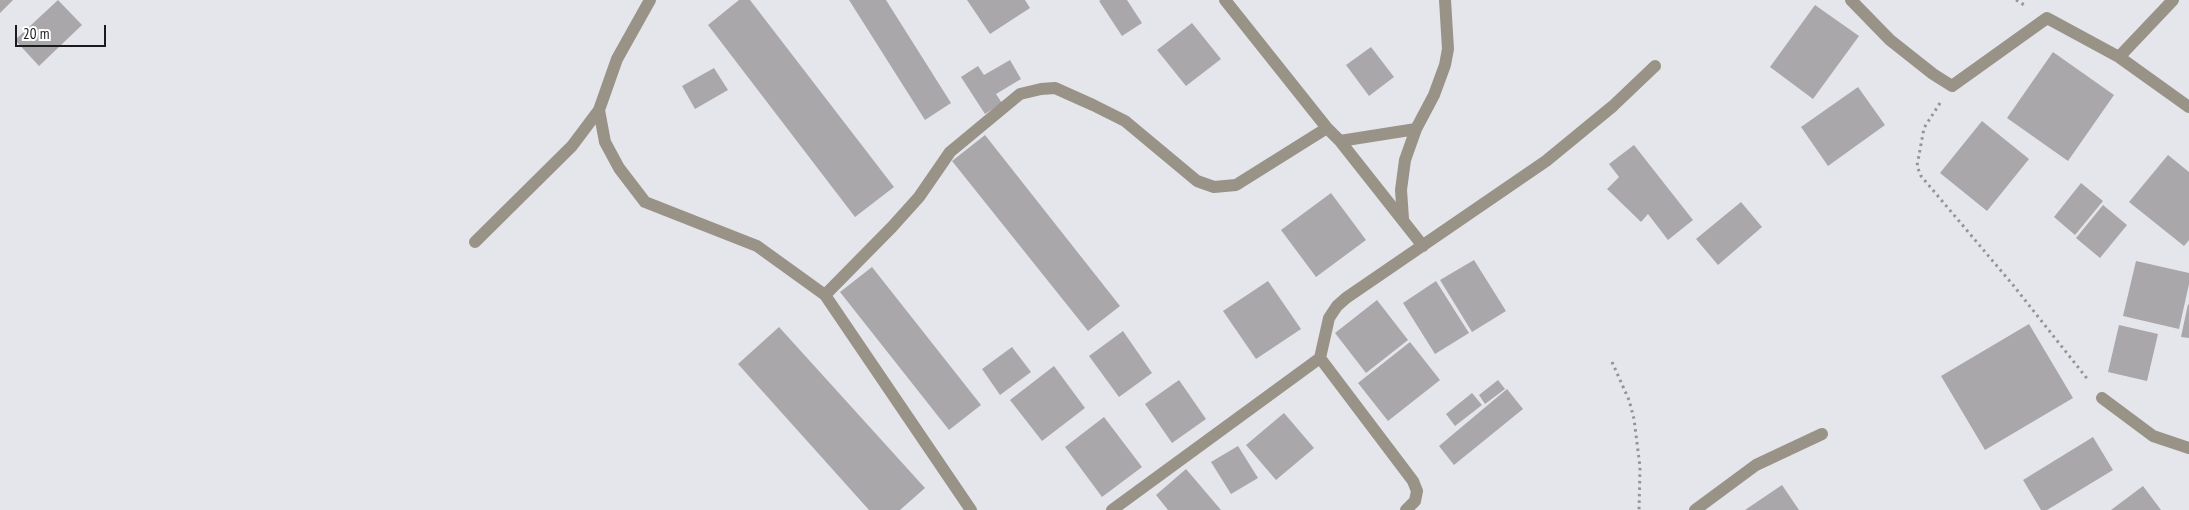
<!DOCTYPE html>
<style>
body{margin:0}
#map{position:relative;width:2189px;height:510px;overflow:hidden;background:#e5e6eb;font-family:"PT Sans Narrow",sans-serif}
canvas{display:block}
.scale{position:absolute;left:15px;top:25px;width:91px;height:22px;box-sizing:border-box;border:2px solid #1b1b1d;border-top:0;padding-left:6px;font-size:15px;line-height:18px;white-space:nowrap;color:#1b1b1d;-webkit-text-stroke:4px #fff;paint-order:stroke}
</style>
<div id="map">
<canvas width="2189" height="510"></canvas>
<div class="scale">20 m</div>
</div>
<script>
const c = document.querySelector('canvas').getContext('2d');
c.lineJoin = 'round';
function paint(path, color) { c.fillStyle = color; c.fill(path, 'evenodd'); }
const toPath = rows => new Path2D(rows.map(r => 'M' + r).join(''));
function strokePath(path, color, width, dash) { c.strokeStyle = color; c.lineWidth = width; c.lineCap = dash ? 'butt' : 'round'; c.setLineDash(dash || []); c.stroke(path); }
paint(toPath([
 [0,0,13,0,0,13],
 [58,0,82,25,39,66,15,40],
 [739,0,750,0,894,187,855,217,708,25],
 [849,0,886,0,951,103,925,120],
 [967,0,1025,0,1030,8,990,34],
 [1101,0,1127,0,1142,23,1122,36,1099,1],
 [1815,5,1859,36,1813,99,1770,67],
 [1192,23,1221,59,1186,86,1157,50],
 [1371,47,1394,77,1369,96,1346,65],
 [2053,52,2114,95,2068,161,2007,118],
 [1010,60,1021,79,996,94,1002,103,985,114,961,77,978,66,984,75],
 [714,68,728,90,695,109,682,86],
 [1858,87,1885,125,1828,166,1801,127],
 [1982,121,2029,159,1987,211,1940,173],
 [985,135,1120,306,1088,331,952,161],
 [1634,145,1693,220,1668,240,1648,214,1641,222,1607,189,1619,177,1609,164],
 [2168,155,2189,172,2189,240,2184,246,2129,202],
 [2081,183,2103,201,2075,235,2054,217],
 [1331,193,1366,240,1316,277,1281,230],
 [1741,202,1762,227,1718,265,1696,239],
 [2103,205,2127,225,2100,258,2076,238],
 [1474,260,1506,311,1472,332,1440,280],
 [2136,261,2189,273,2189,284,2179,329,2123,316],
 [872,267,981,405,949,430,840,292],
 [1268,281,1301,329,1256,359,1223,311],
 [1436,281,1469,333,1435,354,1403,303],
 [1377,300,1408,340,1366,373,1335,333],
 [2188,304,2189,305,2189,338,2181,337],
 [2029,324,2073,398,1985,450,1941,376],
 [2119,325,2158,334,2147,381,2108,372],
 [779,327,925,488,900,510,869,510,738,364],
 [1123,331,1152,373,1119,397,1089,356],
 [1410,342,1440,380,1388,421,1358,383],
 [1012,347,1031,372,1000,395,982,369],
 [1054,366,1085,408,1042,441,1010,400],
 [1179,380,1206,419,1172,443,1145,404],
 [1498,380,1505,389,1485,404,1479,395],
 [1507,389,1523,409,1454,465,1439,446],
 [1472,393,1482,405,1455,426,1446,414],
 [1284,413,1314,448,1276,480,1246,445],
 [1104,417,1142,467,1102,497,1065,447],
 [2093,437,2113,470,2047,510,2041,510,2023,480],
 [1238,446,1258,478,1231,494,1211,462],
 [1186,469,1221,510,1168,510,1156,495],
 [1782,485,1799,510,1745,510],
 [2143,486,2161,510,2111,510]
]), '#a9a7aa');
strokePath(toPath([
 [2016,0,2026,6],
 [1940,103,1924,128,1917,166,1921,176,2013,285,2089,381],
 [1612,362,1629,400,1634,419,1640,467,1639,510]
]), '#939498', 3, [2.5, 4]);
strokePath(toPath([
 [650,0,617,59,599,110,605,142,619,168,645,202,757,246,825,295,971,510],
 [1225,0,1327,128,1340,141,1423,246],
 [1851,0,1890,40,1933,74,1952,86,2047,18,2119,57,2189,107],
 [2119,57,2173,0],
 [1340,141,1416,129],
 [1403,219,1401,190,1405,160,1416,129,1434,95,1445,65,1448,49,1445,0],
 [475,242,572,146,599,110],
 [825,295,892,227,919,197,950,152,1020,94,1041,89,1055,88,1093,105,1125,121,1197,181,1214,187,1236,185,1327,128],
 [1320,358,1413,481,1417,491,1415,501,1406,510],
 [2102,398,2153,436,2189,448],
 [1112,510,1320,358,1329,318,1337,306,1346,298,1546,161,1613,106,1655,66],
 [1695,510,1756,465,1822,434]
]), '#989386', 12);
</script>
